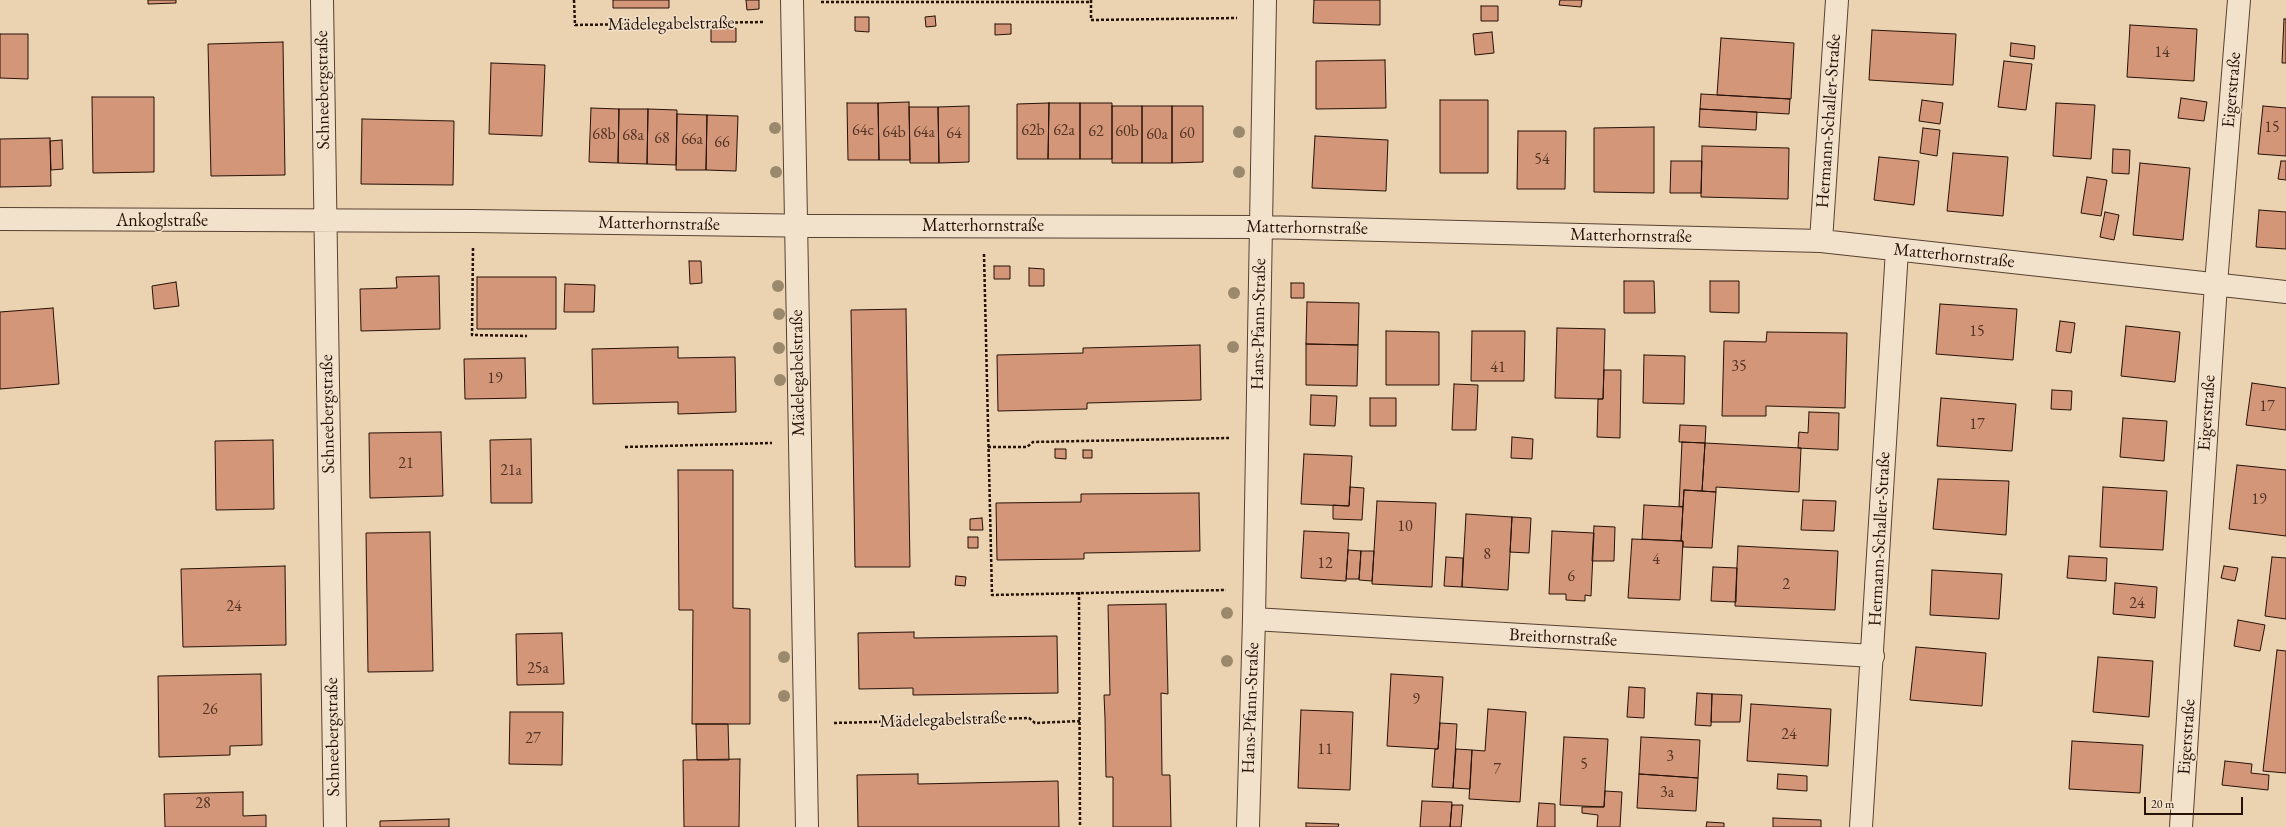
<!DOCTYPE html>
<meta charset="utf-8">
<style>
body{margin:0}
#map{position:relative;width:2286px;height:827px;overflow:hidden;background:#ebd2b0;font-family:"EB Garamond",serif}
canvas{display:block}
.scale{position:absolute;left:2144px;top:797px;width:99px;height:18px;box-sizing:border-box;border:2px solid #261107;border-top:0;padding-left:5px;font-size:12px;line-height:14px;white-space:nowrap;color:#261107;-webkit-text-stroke:3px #f2e2cc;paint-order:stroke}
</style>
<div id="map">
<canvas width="2286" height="827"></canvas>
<div class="scale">20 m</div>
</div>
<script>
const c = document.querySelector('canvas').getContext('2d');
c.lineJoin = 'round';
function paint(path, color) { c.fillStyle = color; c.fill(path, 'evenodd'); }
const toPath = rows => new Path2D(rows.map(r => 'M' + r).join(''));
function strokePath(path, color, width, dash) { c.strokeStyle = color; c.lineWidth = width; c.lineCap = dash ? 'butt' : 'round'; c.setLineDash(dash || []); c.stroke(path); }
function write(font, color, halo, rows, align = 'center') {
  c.font = font + ' "EB Garamond",serif'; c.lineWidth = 3; c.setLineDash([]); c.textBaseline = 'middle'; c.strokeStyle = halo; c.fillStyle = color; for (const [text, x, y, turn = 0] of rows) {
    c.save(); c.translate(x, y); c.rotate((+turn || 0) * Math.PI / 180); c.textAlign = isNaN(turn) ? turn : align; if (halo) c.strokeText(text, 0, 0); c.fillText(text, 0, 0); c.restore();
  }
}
const building = toPath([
 [148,0,176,0,176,3,148,4,148,0],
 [613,0,669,0,669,8,613,8,613,0],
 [746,0,759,0,759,9,747,10,746,0],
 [1314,0,1380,0,1380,25,1313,23,1314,0],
 [1560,0,1582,0,1581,7,1559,5,1560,0],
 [1481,6,1498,6,1498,21,1481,21,1481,6],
 [935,16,936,26,926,27,925,17,935,16],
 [855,17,869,17,869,32,855,31,855,17],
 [2284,19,2286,19,2286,63,2282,63,2284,19],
 [995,24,1011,24,1011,34,995,35,995,24],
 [2130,25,2197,29,2194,81,2127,77,2130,25],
 [711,28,736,28,736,42,711,42,711,28],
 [1872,30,1956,34,1953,85,1869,80,1872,30],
 [1492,32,1494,53,1475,55,1473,34,1492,32],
 [0,34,28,34,28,79,0,78,0,34],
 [1721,38,1794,43,1791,99,1717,95,1721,38],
 [283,42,285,175,211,176,208,44,283,42],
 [2011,43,2035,46,2034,59,2010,56,2011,43],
 [1385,60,1386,108,1316,109,1316,61,1385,60],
 [2004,61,2032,64,2026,110,1998,107,2004,61],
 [491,63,545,65,542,136,489,134,491,63],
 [1701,94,1790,99,1789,114,1700,109,1701,94],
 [92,97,154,97,154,172,93,173,92,97],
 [2181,98,2207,102,2204,121,2178,118,2181,98],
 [1440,100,1488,100,1488,173,1440,173,1440,100],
 [1922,100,1943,103,1940,124,1919,121,1922,100],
 [909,102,910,160,879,160,878,103,909,102],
 [847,103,878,103,879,160,848,160,847,103],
 [1049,103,1048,159,1017,159,1017,104,1049,103],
 [1049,103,1080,103,1080,159,1048,159,1049,103],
 [1080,103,1112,103,1112,159,1080,159,1080,103],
 [2056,103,2095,105,2091,159,2053,156,2056,103],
 [969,106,969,162,939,163,938,107,969,106],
 [1112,106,1142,106,1142,163,1112,163,1112,106],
 [1142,106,1172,106,1172,163,1142,163,1142,106],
 [1172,106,1203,106,1203,162,1172,163,1172,106],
 [2263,106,2286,108,2286,156,2258,154,2263,106],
 [909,107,938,107,939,163,910,163,909,107],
 [591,108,619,109,618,163,589,162,591,108],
 [619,109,648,109,647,164,618,163,619,109],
 [648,109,677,110,676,165,647,164,648,109],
 [1700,109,1757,112,1756,130,1699,127,1700,109],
 [677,114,707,115,706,170,676,170,677,114],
 [707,115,738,116,736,171,706,170,707,115],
 [362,119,454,121,453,185,361,184,362,119],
 [1654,127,1654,193,1594,192,1594,128,1654,127],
 [1923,128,1940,130,1937,156,1920,153,1923,128],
 [1518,131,1566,131,1565,189,1517,189,1518,131],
 [1315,136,1388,140,1386,191,1312,188,1315,136],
 [50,138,51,186,0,187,0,139,50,138],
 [62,140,63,169,51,170,50,141,62,140],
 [1702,146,1789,148,1788,199,1701,197,1702,146],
 [2113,149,2130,150,2129,174,2112,173,2113,149],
 [1953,153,2008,157,2003,216,1947,211,1953,153],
 [1879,157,1919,161,1914,205,1874,200,1879,157],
 [1671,161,1702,161,1701,193,1670,193,1671,161],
 [2281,161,2286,161,2286,180,2278,179,2281,161],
 [2140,163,2190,168,2183,240,2133,235,2140,163],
 [2087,177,2107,180,2101,216,2081,213,2087,177],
 [2259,210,2286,212,2286,249,2256,247,2259,210],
 [2105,212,2119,215,2114,240,2100,237,2105,212],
 [689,261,701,261,702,283,690,284,689,261],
 [994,266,1010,266,1010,279,994,279,994,266],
 [1029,268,1044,269,1044,286,1029,286,1029,268],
 [439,276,440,329,361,331,360,289,397,288,396,277,439,276],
 [477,277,556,277,556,329,477,329,477,277],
 [1624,281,1654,281,1655,313,1624,313,1624,281],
 [1710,281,1739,281,1739,313,1710,312,1710,281],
 [176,282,179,306,154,309,152,286,176,282],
 [1291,283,1304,283,1304,298,1291,298,1291,283],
 [565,284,595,285,594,312,564,312,565,284],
 [1307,302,1359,303,1358,345,1306,344,1307,302],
 [1940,304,2017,309,2013,360,1936,354,1940,304],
 [53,308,59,384,0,389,0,312,53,308],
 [906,309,910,567,855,567,851,310,906,309],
 [2060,321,2075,323,2071,353,2056,351,2060,321],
 [2126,326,2180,332,2175,382,2121,376,2126,326],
 [1557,328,1605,329,1603,399,1555,398,1557,328],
 [1386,331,1439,332,1439,385,1386,385,1386,331],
 [1472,331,1525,331,1524,381,1471,381,1472,331],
 [1767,332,1847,333,1845,408,1766,406,1766,416,1722,416,1724,341,1766,342,1767,332],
 [1306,344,1358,345,1357,386,1306,385,1306,344],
 [1200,345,1201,400,1087,403,1087,409,998,411,997,355,1083,353,1083,348,1200,345],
 [678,347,678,358,735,357,736,412,678,414,678,402,593,404,592,349,678,347],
 [1644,355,1685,356,1684,404,1643,403,1644,355],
 [525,358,526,398,465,399,464,359,525,358],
 [1604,370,1621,370,1620,438,1597,437,1598,399,1603,399,1604,370],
 [2252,383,2286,388,2286,430,2246,425,2252,383],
 [1454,384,1478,385,1476,430,1452,430,1454,384],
 [2052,390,2072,391,2071,410,2051,409,2052,390],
 [1311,395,1337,396,1335,426,1310,425,1311,395],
 [1370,398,1396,398,1396,426,1370,426,1370,398],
 [1941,398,2016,404,2012,451,1937,446,1941,398],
 [1809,412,1839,413,1838,450,1798,448,1799,432,1808,433,1809,412],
 [2123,418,2167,421,2164,461,2120,457,2123,418],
 [1680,425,1706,426,1705,443,1679,442,1680,425],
 [441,432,443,496,370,498,369,433,441,432],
 [1512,437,1533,439,1532,459,1511,458,1512,437],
 [531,439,532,503,491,503,490,440,531,439],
 [273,440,274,509,216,510,215,441,273,440],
 [1682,442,1705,443,1702,491,1684,490,1683,507,1679,506,1682,442],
 [1705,443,1801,448,1799,492,1716,487,1716,492,1702,491,1705,443],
 [1055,449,1066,449,1066,459,1055,458,1055,449],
 [1083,450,1092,450,1092,458,1083,458,1083,450],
 [1304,454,1352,456,1349,506,1301,504,1304,454],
 [2237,465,2286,470,2286,536,2229,529,2237,465],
 [678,470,733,470,733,608,750,609,750,724,692,724,693,610,679,610,678,470],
 [1938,479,2009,481,2006,535,1933,529,1938,479],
 [1350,487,1364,488,1362,520,1333,519,1333,505,1349,506,1350,487],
 [2103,487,2167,491,2163,550,2100,547,2103,487],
 [1684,490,1716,492,1712,548,1683,547,1683,541,1681,541,1684,490],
 [1199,493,1200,551,1084,553,1084,559,997,560,996,503,1081,502,1081,494,1199,493],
 [1803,500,1836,501,1834,531,1801,530,1803,500],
 [1377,501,1436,503,1432,587,1372,584,1377,501],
 [1644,505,1683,507,1681,541,1642,539,1644,505],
 [1466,514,1512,517,1508,590,1462,587,1466,514],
 [1512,517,1531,518,1529,553,1510,552,1512,517],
 [982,518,983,530,970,530,970,519,982,518],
 [1594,526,1615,527,1614,561,1592,561,1594,526],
 [1304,531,1349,533,1346,581,1301,578,1304,531],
 [1552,531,1594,533,1591,596,1585,595,1585,601,1566,600,1566,594,1549,594,1552,531],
 [430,532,433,671,368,672,366,533,430,532],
 [968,537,978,537,978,548,968,548,968,537],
 [1632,539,1683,541,1680,600,1628,598,1632,539],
 [1738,546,1838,551,1835,610,1735,606,1738,546],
 [1348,550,1361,551,1359,579,1346,579,1348,550],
 [1361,551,1374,551,1372,581,1359,580,1361,551],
 [2069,556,2107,558,2106,581,2067,578,2069,556],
 [1446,557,1463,558,1462,587,1444,586,1446,557],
 [2272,557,2286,558,2286,619,2265,616,2272,557],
 [285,566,286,645,183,647,181,569,285,566],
 [2224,566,2238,568,2235,581,2221,578,2224,566],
 [1713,567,1737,568,1736,602,1711,601,1713,567],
 [1932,570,2002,574,1999,619,1930,615,1932,570],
 [956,576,966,577,965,586,955,585,956,576],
 [2115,583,2157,587,2155,618,2113,614,2115,583],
 [1166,604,1168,694,1161,693,1162,775,1170,775,1171,827,1113,827,1113,777,1106,777,1105,718,1104,695,1110,695,1108,605,1166,604],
 [2238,620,2265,625,2260,651,2234,646,2238,620],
 [914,632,914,638,1057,636,1058,693,913,695,913,688,859,689,858,633,914,632],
 [562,633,564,684,517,685,516,634,562,633],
 [1916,647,1986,653,1982,706,1910,700,1916,647],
 [2277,650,2286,651,2286,773,2263,771,2277,650],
 [2098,657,2153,661,2149,717,2093,712,2098,657],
 [261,674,262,745,230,746,230,755,159,757,158,676,261,674],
 [1391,674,1443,677,1438,749,1387,746,1391,674],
 [1629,687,1645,688,1644,718,1627,717,1629,687],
 [1697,693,1712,694,1711,726,1695,725,1697,693],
 [1712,694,1742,695,1740,722,1711,722,1712,694],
 [1751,704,1831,709,1828,766,1747,761,1751,704],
 [1488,709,1526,712,1520,802,1469,799,1472,750,1485,751,1488,709],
 [1301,710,1353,712,1350,790,1298,788,1301,710],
 [510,712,563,712,562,765,509,764,510,712],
 [1440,723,1457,724,1453,788,1432,787,1435,749,1438,749,1440,723],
 [696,724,728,724,729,760,697,760,696,724],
 [1564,737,1608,739,1604,807,1560,805,1564,737],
 [1641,737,1700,740,1698,778,1639,774,1641,737],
 [2072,741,2143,745,2140,793,2069,789,2072,741],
 [1456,749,1472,750,1470,789,1453,788,1456,749],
 [740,759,739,827,684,827,683,760,740,759],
 [2225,761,2252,764,2251,773,2269,775,2268,790,2222,785,2225,761],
 [918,774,918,784,1058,781,1059,827,858,827,857,775,918,774],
 [1639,774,1698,778,1696,811,1637,808,1639,774],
 [1778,774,1807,776,1807,791,1777,789,1778,774],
 [1605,791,1622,792,1620,827,1597,827,1598,815,1582,813,1582,807,1604,807,1605,791],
 [243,792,243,816,266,815,266,827,165,827,164,794,243,792],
 [1422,801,1452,802,1450,827,1420,827,1422,801],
 [1539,803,1555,804,1555,827,1537,827,1539,803],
 [1452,805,1463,805,1461,827,1450,827,1452,805],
 [1773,818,1821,820,1821,827,1773,827,1773,818],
 [449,819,449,827,380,827,380,821,449,819],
 [1707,822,1724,823,1724,827,1706,827,1707,822],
 [1306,823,1339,824,1338,827,1306,827,1306,823]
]);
paint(building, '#d39678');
strokePath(building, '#261107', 1);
const street = toPath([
 [322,0,335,827],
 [792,0,807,827],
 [0,219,473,221,823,226,1261,227,1821,241,2286,292],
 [1821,241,1837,0],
 [1254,619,1873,656],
 [1248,827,1254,619,1265,0],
 [1861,827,1897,250],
 [2181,827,2216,284,2239,0]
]);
strokePath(street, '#574131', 24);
strokePath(toPath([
 [574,0,575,25,763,22],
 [1091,0,1091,20,1237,18],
 [821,2,1091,2],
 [473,248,472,335,527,336],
 [984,254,992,595,1226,590],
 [625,447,772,443],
 [988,447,1027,447,1033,442,1229,438],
 [1079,592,1080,827],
 [834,723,1029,718,1035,723,1080,721]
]), '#261107', 2.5, [3, 2]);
strokePath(street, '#f2e2cc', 22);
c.fillStyle = '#9a896d';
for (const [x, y] of [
 [775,128],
 [1239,132],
 [776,172],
 [1239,172],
 [778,286],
 [1234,293],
 [779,314],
 [1233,347],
 [779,348],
 [780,380],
 [1227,613],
 [784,657],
 [1227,661],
 [784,696]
]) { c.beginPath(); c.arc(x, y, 6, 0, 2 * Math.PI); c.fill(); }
write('16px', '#513223', null, [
 ["14",2162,53],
 ["15",2272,128],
 ["64c",863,131],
 ["62b",1033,131],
 ["62a",1064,131],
 ["62",1096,132],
 ["60b",1127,132],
 ["64b",894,133],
 ["64a",924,133],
 ["64",954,134],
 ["60",1187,134],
 ["68b",604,135],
 ["60a",1157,135],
 ["68a",633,136],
 ["68",662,139],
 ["66a",692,140],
 ["66",722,143],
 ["54",1542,160],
 ["15",1977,332],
 ["35",1739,367],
 ["41",1498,368],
 ["19",495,379],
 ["17",2267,407],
 ["17",1977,425],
 ["21",406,464],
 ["21a",511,471],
 ["19",2259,500],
 ["10",1405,527],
 ["8",1487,555],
 ["4",1656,560],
 ["12",1325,564],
 ["6",1571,577],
 ["2",1786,585],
 ["24",2137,604],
 ["24",234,607],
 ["25a",538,669],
 ["9",1416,700],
 ["26",210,710],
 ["24",1789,735],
 ["27",533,739],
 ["11",1325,750],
 ["3",1670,757],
 ["5",1584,765],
 ["7",1497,770],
 ["3a",1667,793],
 ["28",203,804]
]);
write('18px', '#261107', '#f2e2cc', [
 ["Mädelegabelstraße",671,24,-1],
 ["Schneebergstraße",323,90,-91],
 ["Eigerstraße",2232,90,-85],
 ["Hermann-Schaller-Straße",1829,121,-86],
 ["Ankoglstraße",162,221],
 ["Matterhornstraße",659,224,1],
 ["Matterhornstraße",983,226],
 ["Matterhornstraße",1307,228,1],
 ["Matterhornstraße",1631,236,1],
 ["Matterhornstraße",1954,256,6],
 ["Hans-Pfann-Straße",1259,324,-89],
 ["Mädelegabelstraße",798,373,-91],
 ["Eigerstraße",2207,413,-86],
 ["Schneebergstraße",328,414,-91],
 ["Hermann-Schaller-Straße",1880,539,-87],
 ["Breithornstraße",1563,638,3],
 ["Hans-Pfann-Straße",1251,708,-88],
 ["Mädelegabelstraße",943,720,-2],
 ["Schneebergstraße",333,737,-91],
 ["Eigerstraße",2187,737,-86]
]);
</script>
